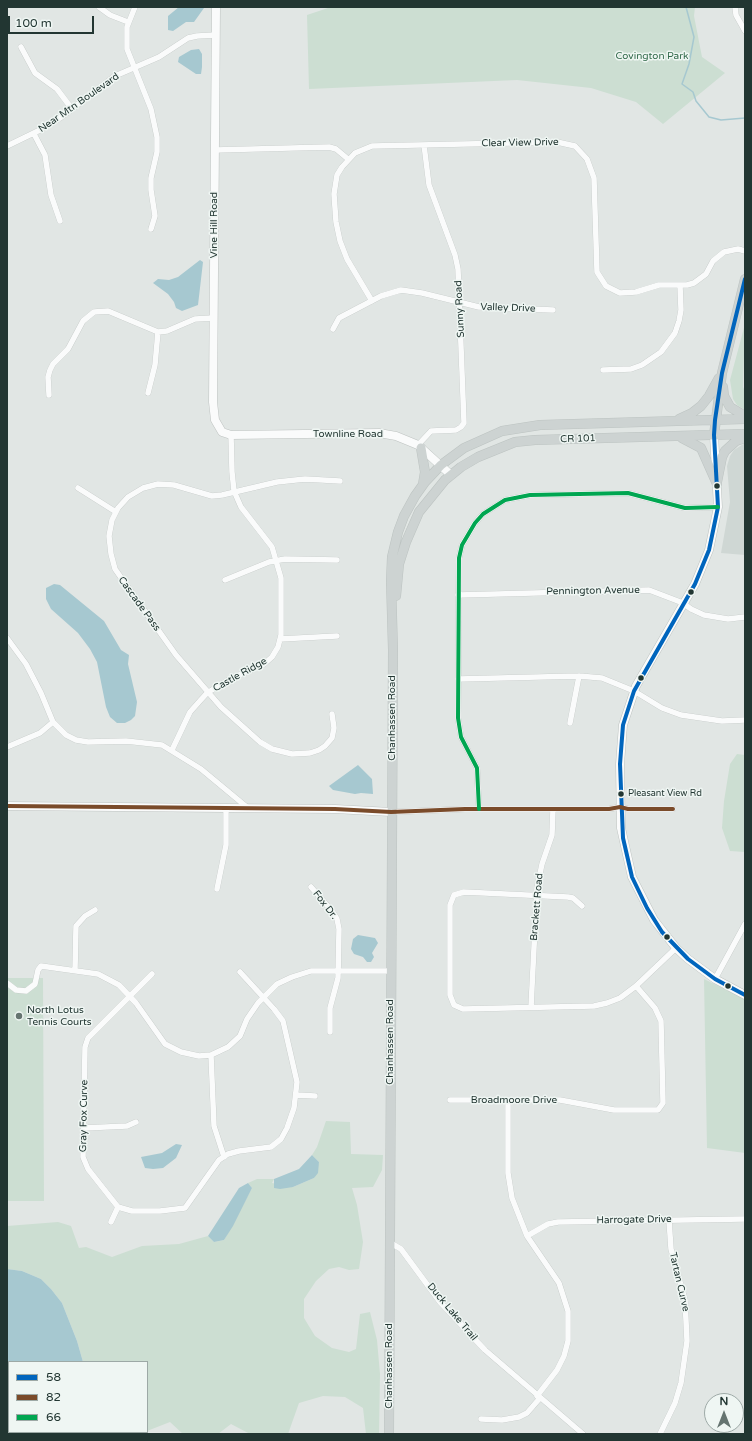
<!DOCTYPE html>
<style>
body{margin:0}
#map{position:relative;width:752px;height:1441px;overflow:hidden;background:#e1e6e4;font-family:"Varela Round",sans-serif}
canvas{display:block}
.frame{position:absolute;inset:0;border:8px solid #223632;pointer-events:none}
.legend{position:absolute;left:8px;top:1361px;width:140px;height:72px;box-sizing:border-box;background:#eff6f3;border:1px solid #9da9a6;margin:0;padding:5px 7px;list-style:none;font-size:12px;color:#223632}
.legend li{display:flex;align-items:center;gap:8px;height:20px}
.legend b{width:20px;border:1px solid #9da9a6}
.north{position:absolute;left:704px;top:1393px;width:40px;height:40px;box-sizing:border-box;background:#eff6f3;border:1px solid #9da9a6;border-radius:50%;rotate:0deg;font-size:11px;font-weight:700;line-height:16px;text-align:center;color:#223632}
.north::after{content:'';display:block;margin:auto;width:14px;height:18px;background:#657470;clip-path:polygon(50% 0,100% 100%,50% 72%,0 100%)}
.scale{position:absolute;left:8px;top:16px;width:86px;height:18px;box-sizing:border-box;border:2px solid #223632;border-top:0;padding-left:5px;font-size:12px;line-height:14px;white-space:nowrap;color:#223632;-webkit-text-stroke:3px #eff6f3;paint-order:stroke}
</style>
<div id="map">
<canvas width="752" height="1441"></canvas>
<div class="frame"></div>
<ul class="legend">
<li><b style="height:5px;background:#0065bd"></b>58</li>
<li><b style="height:5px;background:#7a4b2a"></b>82</li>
<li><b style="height:5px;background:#00a651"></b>66</li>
</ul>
<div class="north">N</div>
<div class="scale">100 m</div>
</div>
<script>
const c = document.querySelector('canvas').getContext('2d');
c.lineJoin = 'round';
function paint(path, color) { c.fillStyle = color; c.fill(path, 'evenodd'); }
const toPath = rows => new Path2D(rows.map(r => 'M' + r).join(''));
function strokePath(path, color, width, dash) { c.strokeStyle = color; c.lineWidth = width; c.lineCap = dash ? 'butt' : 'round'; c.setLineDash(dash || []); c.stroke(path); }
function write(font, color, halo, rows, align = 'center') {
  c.font = font + ' "Varela Round",sans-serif'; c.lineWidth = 3; c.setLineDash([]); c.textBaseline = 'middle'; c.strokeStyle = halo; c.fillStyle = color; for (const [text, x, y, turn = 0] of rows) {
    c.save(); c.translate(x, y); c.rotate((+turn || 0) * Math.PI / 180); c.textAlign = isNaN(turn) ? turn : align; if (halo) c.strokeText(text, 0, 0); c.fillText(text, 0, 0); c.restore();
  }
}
paint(toPath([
 [745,443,745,555,721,553,730,502,727,466,730,456,734,450]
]), '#cfd7d4');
paint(toPath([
 [331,7,695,7,694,16,702,57,725,73,663,124,636,102,591,88,517,80,309,89,307,15],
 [745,324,743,387,745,391,745,410,737,405,733,399,730,380],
 [737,754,745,755,745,852,730,851,722,828,724,801,730,764],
 [7,978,43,978,44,1201,7,1201],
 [704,979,745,999,745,1153,707,1148],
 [326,1121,350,1122,351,1154,383,1155,382,1170,373,1187,352,1188,357,1205,363,1242,359,1269,349,1270,339,1267,329,1269,316,1281,304,1299,304,1318,315,1336,332,1348,349,1352,356,1349,360,1314,370,1312,377,1340,380,1374,379,1434,366,1434,363,1408,345,1397,323,1396,299,1403,288,1434,250,1434,231,1424,218,1434,183,1434,170,1422,147,1431,147,1362,83,1362,77,1341,62,1303,51,1289,41,1279,22,1271,7,1269,7,1226,58,1222,71,1226,79,1248,86,1247,112,1257,142,1246,179,1244,208,1236,214,1242,224,1240,252,1188,248,1183,257,1179,274,1179,272,1183,293,1187,314,1178,319,1162,312,1155,317,1147],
 [50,1432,144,1432,138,1434,49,1434]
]), '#ccded2');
paint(toPath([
 [179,7,204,8,194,22,186,22,173,31,168,30,168,16],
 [199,49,202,54,202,67,201,74,196,74,178,62,179,57,191,50],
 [200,260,203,262,198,305,182,311,176,308,174,302,168,294,153,283,158,279,169,280,178,277],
 [54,584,60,585,104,621,121,650,129,655,128,664,137,702,135,716,131,720,125,723,117,723,110,717,106,707,97,662,90,649,78,633,51,609,46,599,46,588],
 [358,765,372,779,373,794,361,793,355,794,333,790,329,786],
 [358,935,375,938,378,943,372,953,374,957,371,962,367,962,363,957,354,954,351,949,353,939],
 [176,1144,182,1145,176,1158,163,1168,153,1169,145,1168,141,1157,162,1153],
 [312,1155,319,1162,318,1173,314,1178,293,1187,280,1189,274,1188,274,1179,299,1169],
 [248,1183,252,1188,233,1226,224,1240,214,1242,208,1236,239,1188],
 [7,1269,22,1271,41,1279,51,1289,62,1303,77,1341,83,1362,9,1362,9,1432,50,1432,49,1434,7,1434]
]), '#a6c8d0');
strokePath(toPath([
 [686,7,694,37,689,64,682,84,693,92,696,101,709,117,721,120,745,118]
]), '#a6c8d0', 1.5);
const street = toPath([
 [99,7,110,15,128,22],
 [135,7,127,27,127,49,151,109,157,137,157,152,151,178,151,190,155,216,151,229],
 [735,7,736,15,745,31],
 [21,47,35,73,57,89,72,109],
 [34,134,45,155,51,195,60,221],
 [7,146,40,130,60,118,115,76,159,57,188,38,197,36,216,35],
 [215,150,329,147,336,149,348,159],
 [372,301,347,259,340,241,336,222,334,194,337,175,342,167,355,153,372,146,557,142,575,146,587,159,594,178,597,272,606,286,620,293,636,292,659,285,687,285,694,283,706,274,713,261,724,252,738,249,745,251],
 [333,329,339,318,381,296,401,290,422,293,479,307,553,310],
 [603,370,631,369,642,365,661,352,675,333,679,321,681,310,680,285],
 [148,393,155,365,158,332],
 [49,395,48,377,50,370,53,364,68,349,83,321,94,312,108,311,158,332,167,331,195,319,213,318],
 [418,445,431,431,456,430,461,427,464,423,458,269,455,255,429,185,424,145],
 [78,488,116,512],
 [225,580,269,562,285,559,337,560],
 [458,595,649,590,683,603,691,609,704,615,728,619,745,617],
 [7,638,26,664,41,693,53,722,66,735,76,740,88,742,126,741,162,745,201,769,248,808],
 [280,639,337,636],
 [458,679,579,676,602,678,634,691,662,708,681,715,722,721,745,720],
 [332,714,334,728,332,738,325,746,319,750,310,753,292,754,272,749,260,742,221,707,176,655,115,569,111,554,109,536,112,520,118,508,128,497,143,488,158,484,174,485,212,496,222,495,277,482,305,479,340,481],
 [570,723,579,676],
 [7,747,40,733,53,722],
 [172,750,190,712,198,703,207,693,230,679,264,664,272,657,278,647,281,635,281,578,272,547,241,507,234,491,232,472,231,435],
 [479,809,477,768,461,737,458,718,459,558,462,545,475,523,483,514,505,500,530,495,628,493,685,508,718,507],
 [391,812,465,809,609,809,620,807,628,809,673,809],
 [311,887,332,911,337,919,339,929,338,978,330,1008,330,1032],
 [217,889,226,845,226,808],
 [582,906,573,898,568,897,464,892,454,895,450,905,450,995,454,1005,463,1009,594,1006,607,1003,620,998,636,986,676,948],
 [75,970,76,926,85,916,95,910],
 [152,974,88,1038,85,1047,83,1157,88,1169,118,1207,132,1211,160,1211,185,1208,219,1160,228,1154,239,1151,271,1147,281,1139,287,1128,294,1108,297,1082,283,1021,274,1009,240,972],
 [715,979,745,924],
 [7,983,16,990,26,991,35,984,38,970,41,966,98,974,119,985,136,1003,165,1044,181,1052,199,1056,211,1055,228,1047,240,1036,247,1019,258,1003,277,984,292,977,311,971,391,971],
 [531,1007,537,888,542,864,552,835,553,809],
 [211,1055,214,1126,224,1157],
 [297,1095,315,1096],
 [450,1100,560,1100,614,1110,658,1110,663,1103,661,1021,655,1008,636,986],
 [508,1101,508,1173,512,1198,527,1236,559,1283,568,1311,568,1341,564,1356,557,1370,537,1396],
 [84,1128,127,1126,136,1122],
 [111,1222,118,1207],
 [527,1236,548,1224,558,1222,745,1219],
 [389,1242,401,1249,440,1302,485,1350,583,1434],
 [481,1419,502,1420,519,1417,527,1413,540,1398],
 [660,1434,675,1403,681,1383,687,1341,685,1300,671,1249,669,1220]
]);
const secondary = toPath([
 [216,7,213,402,215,420,222,432,231,435,379,433,396,436,418,445,451,475],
 [714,435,718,507,709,550,695,584,636,686,623,725,620,764,621,828,632,877,654,920,676,948,688,959,715,979,745,995],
 [7,806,335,809,391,812]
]);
const primary = toPath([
 [723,387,724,396,730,407,745,416],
 [679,419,692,413,701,406,709,396,719,378],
 [714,435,722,373,745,279],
 [682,438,701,448,717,484],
 [421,448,425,472,423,484],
 [717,482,722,457,725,451,736,441,745,438],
 [396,596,399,564,406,542,419,512,445,480,461,467,478,457,515,442,535,440,745,434],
 [389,1434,393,650,391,581,392,557,398,532,404,516,415,496,425,482,441,465,464,448,502,431,540,425,745,419]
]);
strokePath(street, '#bec3c1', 6);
strokePath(secondary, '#bec3c1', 9);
strokePath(primary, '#bcc3c1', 10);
strokePath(street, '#fafbfb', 5.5);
strokePath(secondary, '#fafbfb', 8);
strokePath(primary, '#cdd3d2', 9);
strokePath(toPath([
 [745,279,722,373,715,420,714,435,718,507,709,550,695,584,634,691,623,725,620,764,623,838,632,877,647,908,662,932,688,959,715,979,745,995]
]), '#0065bd', 4);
strokePath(toPath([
 [7,806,335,809,391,812,465,809,609,809,620,807,628,809,673,809]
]), '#7a4b2a', 4);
strokePath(toPath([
 [479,809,477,768,461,737,458,718,459,558,462,545,475,523,483,514,505,500,530,495,628,493,685,508,718,507]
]), '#00a651', 4);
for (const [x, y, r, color] of [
 [717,486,3.5,"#223632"],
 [691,592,3.5,"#223632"],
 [641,678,3.5,"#223632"],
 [621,794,3.5,"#223632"],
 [667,937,3.5,"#223632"],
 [728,986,3.5,"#223632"],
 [19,1016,4,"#657470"]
]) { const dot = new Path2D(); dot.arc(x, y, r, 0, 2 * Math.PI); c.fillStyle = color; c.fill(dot); strokePath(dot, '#eff6f3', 1.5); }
write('9px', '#223632', '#eff6f3', [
 ["Pleasant View Rd",628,794]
], 'left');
write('10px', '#31694a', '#eff6f3', [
 ["Covington Park",652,56]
]);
write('10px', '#223632', '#eff6f3', [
 ["Near Mtn Boulevard",79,103,-35],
 ["Clear View Drive",520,143,-1],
 ["Vine Hill Road",214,225,-90],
 ["Valley Drive",508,308,2],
 ["Sunny Road",460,309,-93],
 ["Townline Road",348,434],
 ["CR 101",578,439,-2],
 ["Pennington Avenue",593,591,-1],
 ["Cascade Pass",139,604,54],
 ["Castle Ridge",240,675,-29],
 ["Chanhassen Road",392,718,-90],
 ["Fox Dr.",325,905,52],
 ["Brackett Road",537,907,-85],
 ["Chanhassen Road",390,1042,-90],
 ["Broadmoore Drive",514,1100],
 ["Gray Fox Curve",84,1116,-89],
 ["Harrogate Drive",634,1220,-1],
 ["Tartan Curve",679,1282,77],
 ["Duck Lake Trail",452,1312,50],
 ["Chanhassen Road",389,1366,-90]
]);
write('10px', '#223632', '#eff6f3', [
 ["North Lotus",27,1010],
 ["Tennis Courts",27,1022]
], 'left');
</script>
